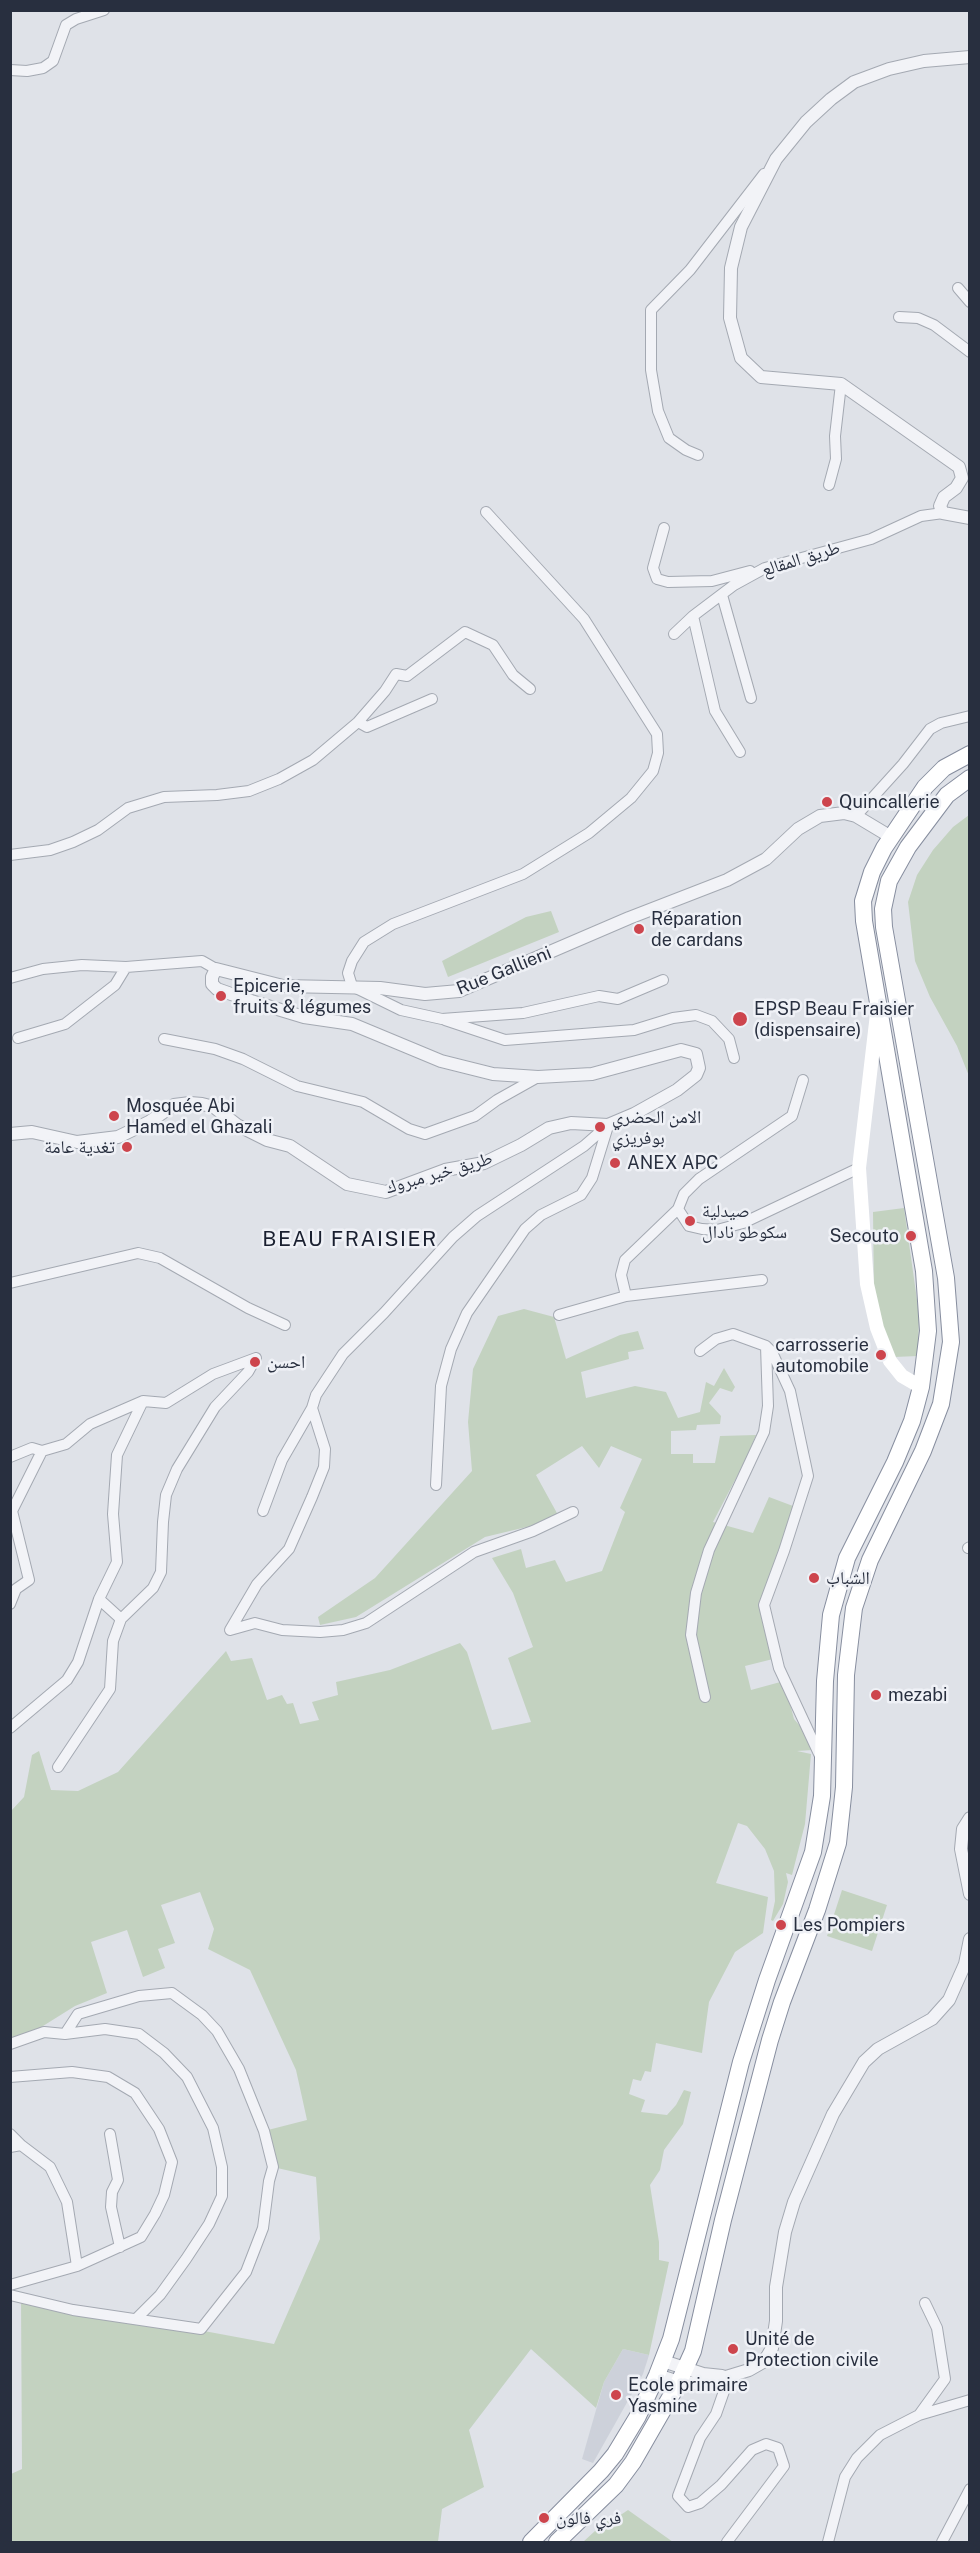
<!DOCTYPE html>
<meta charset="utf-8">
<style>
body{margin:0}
#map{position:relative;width:980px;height:2553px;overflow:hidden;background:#dfe2e8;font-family:"Public Sans",sans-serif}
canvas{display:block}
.frame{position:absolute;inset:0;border:12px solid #282f3f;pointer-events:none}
</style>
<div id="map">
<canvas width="980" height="2553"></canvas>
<div class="frame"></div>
</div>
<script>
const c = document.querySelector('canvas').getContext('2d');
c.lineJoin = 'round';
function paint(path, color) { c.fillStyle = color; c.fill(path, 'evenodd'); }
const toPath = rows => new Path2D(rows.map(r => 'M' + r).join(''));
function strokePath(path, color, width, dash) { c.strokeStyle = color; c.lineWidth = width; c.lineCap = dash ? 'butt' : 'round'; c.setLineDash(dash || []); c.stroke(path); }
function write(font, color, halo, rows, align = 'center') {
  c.font = font + ' "Public Sans","Noto Naskh Arabic",sans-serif'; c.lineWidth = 5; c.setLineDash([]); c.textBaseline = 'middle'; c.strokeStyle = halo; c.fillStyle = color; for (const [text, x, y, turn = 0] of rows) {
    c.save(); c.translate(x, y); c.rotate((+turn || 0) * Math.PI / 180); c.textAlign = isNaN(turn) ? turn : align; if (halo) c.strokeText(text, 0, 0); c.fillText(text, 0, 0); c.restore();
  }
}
paint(toPath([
 [623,2349,649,2355,643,2374,593,2463,582,2459,604,2382]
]), '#cdd1da');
paint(toPath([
 [969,815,969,1076,957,1046,930,997,915,961,908,902,917,875,933,850,953,827],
 [551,911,559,932,448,977,442,961,526,917],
 [904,1208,919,1314,918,1356,894,1357,881,1330,874,1293,873,1212],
 [524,1309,554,1317,566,1359,620,1335,638,1331,644,1349,628,1352,629,1359,581,1372,586,1398,635,1386,666,1392,678,1418,700,1412,706,1382,714,1386,724,1368,735,1387,732,1392,720,1388,709,1403,721,1416,720,1424,697,1425,696,1430,671,1431,671,1454,693,1454,693,1463,715,1463,720,1436,756,1435,746,1459,713,1522,753,1533,769,1497,793,1506,766,1612,773,1659,745,1666,751,1690,784,1681,794,1719,812,1740,813,1750,797,1751,811,1754,805,1824,792,1875,786,1873,788,1882,783,1904,773,1921,771,1920,775,1901,774,1871,765,1849,747,1826,738,1823,716,1883,768,1897,763,1933,735,1952,709,2002,702,2053,656,2043,651,2072,645,2071,641,2081,633,2079,629,2094,645,2100,641,2112,667,2115,676,2105,684,2090,691,2092,683,2124,664,2150,660,2170,650,2185,659,2242,659,2260,669,2262,649,2355,623,2349,604,2382,596,2408,531,2349,469,2430,484,2487,442,2509,438,2542,11,2542,11,2474,22,2469,21,2297,274,2344,320,2239,316,2177,273,2167,264,2131,307,2120,296,2070,250,1970,208,1949,214,1929,200,1892,161,1905,175,1943,158,1949,165,1968,143,1977,127,1930,91,1942,107,1993,75,2006,11,2046,11,1811,24,1797,32,1755,39,1751,51,1790,78,1791,118,1772,226,1651,231,1661,252,1658,267,1700,282,1695,287,1704,293,1703,300,1724,319,1720,312,1702,338,1695,336,1682,390,1670,460,1643,467,1652,492,1730,531,1722,508,1658,533,1647,513,1593,492,1558,521,1549,526,1568,555,1560,566,1582,602,1571,625,1512,620,1508,642,1459,611,1446,599,1468,582,1446,536,1475,558,1515,539,1524,485,1537,356,1617,320,1625,318,1617,375,1578,472,1471,468,1422,473,1369,498,1316],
 [842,1890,887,1905,872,1951,827,1936],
 [628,2510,673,2542,583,2542,607,2520,616,2518]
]), '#c3d2c0');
const minor = toPath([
 [10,70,27,71,43,68,53,61,66,25,76,19,104,10],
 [958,288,970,302],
 [899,317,918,318,934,325,970,352],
 [698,455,686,450,669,438,658,411,651,370,651,310,690,270,764,174],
 [829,485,836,459,835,436,841,384],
 [486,512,584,619,657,734,658,753,653,771,631,798,589,833,523,874,393,924,364,942,352,961,348,973,352,986,401,1010,442,1019,523,1013,599,996,618,999,663,980],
 [664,528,653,568,657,579,668,582,712,581,750,571],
 [722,595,751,698],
 [693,616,715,711,740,752],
 [674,634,693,616,734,585,765,568,871,539,921,516,943,513],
 [358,722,367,727,432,699],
 [856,816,903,764,930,729,941,723,970,716],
 [10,855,50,850,73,842,98,830,128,808,164,797,217,795,249,791,279,779,313,760,358,722,385,691,396,674,407,676,465,632,493,645,513,675,530,689],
 [10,978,43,969,82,965,126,967,202,961,216,969],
 [445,1020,505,1040,634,1030,673,1018,696,1015,712,1021,729,1039,734,1058],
 [18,1038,65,1024,115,985,126,967],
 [164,1039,215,1049,243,1059,297,1086,363,1102,409,1129,425,1134,475,1116,497,1100,538,1077],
 [803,1080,792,1116,699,1179,684,1194,678,1209,689,1226,702,1229,717,1230,743,1223,859,1168],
 [10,1283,138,1253,160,1258,248,1308,285,1325],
 [626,1296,621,1275,625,1260,678,1209],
 [559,1315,626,1296,762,1280],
 [700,1351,716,1339,733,1334,766,1346],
 [10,1457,32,1448,42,1451],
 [436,1485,441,1386,451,1349,467,1313,525,1229,541,1215,581,1195,592,1178,608,1126],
 [263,1511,282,1460,312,1408],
 [573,1512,533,1531,474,1552,366,1623,343,1630,320,1632,282,1630,255,1623,230,1630,257,1584,289,1549,312,1497,324,1467,325,1449,312,1408,316,1395,343,1354,384,1313,453,1237,477,1216,584,1146,608,1125],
 [968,1548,970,1547],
 [99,1599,121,1619],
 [10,1604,16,1589,29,1580,12,1511,42,1451,66,1444,90,1424,143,1401,166,1403,213,1374,256,1358],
 [705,1697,691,1635,696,1593,709,1550,764,1432,768,1406,766,1346,772,1352,790,1391,808,1476,784,1551,764,1605,779,1668,820,1756],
 [10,1728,67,1680,78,1662,99,1599,117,1562,113,1514,117,1455,143,1401],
 [58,1767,110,1689,113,1641,121,1619,153,1588,161,1572,163,1522,166,1495,177,1469,215,1407,248,1372,256,1358],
 [10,2044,44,2032,65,2034,105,2029,139,2034,164,2053,187,2077,213,2128,222,2167,222,2196,209,2224,186,2259,160,2295,137,2318],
 [10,2077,72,2072,108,2077,135,2093,159,2129,172,2162,164,2195,155,2214,141,2237,77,2266,10,2285],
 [10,2134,21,2145],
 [110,2134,118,2180,112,2192,111,2207,120,2247],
 [10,2147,21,2145,50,2167,67,2202,77,2266],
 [10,2295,73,2310,201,2329,246,2272,263,2228,269,2181,273,2167,264,2131,239,2069,217,2031,202,2015,172,1993,139,1996,78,2014,65,2034],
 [919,2415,945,2379,937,2328,925,2303],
 [727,2542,784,2466,778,2448,766,2444,752,2450,721,2485,700,2503,688,2507,678,2496,700,2438,716,2414,729,2377],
 [828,2542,845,2477,857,2458,880,2435,919,2415,970,2400],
 [942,2542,970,2489]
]);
const tertiary = toPath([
 [970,57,924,61,889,69,854,82,831,99,806,122,776,159,741,227,731,268,730,318,741,358,761,377,841,384,959,467,962,478,956,488,944,497,940,506,943,513,970,518],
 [10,1134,32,1132,77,1142,118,1137,149,1122,174,1105,190,1103,202,1104,214,1107,237,1125,267,1140,290,1146,347,1184,386,1192,445,1170,484,1163,521,1145,549,1128,571,1123,608,1125,634,1114,677,1090,696,1075,699,1068,696,1054,681,1050,592,1074,538,1077,493,1074,441,1061,352,1024,304,1017,251,1001,217,989,212,984,212,977,216,969,283,986,380,988,425,994,459,991,629,918,727,880,766,859,798,829,820,816,844,813,856,816,891,837],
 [970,1818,963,1829,961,1849,970,1894],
 [663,2361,703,2374,722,2376],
 [657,2375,679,2382,703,2384,749,2370,763,2362,768,2355,772,2348,776,2321,776,2287,785,2232,794,2202,833,2114,864,2062,878,2049,932,2019,949,2000,965,1964,970,1939]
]);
const trunk = toPath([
 [531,2542,601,2471,615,2454,638,2416,657,2375,671,2339,741,2062,767,1980,813,1852,822,1796,825,1681,831,1615,847,1558,895,1462,912,1421,921,1387,928,1331,924,1271,864,921,863,901,872,872,884,848,925,787,944,768,970,754],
 [557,2542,616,2485,633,2462,679,2382,693,2351,723,2220,770,2040,782,2002,817,1910,838,1843,844,1787,846,1675,854,1608,870,1560,923,1451,941,1404,951,1342,946,1278,884,927,883,909,889,881,908,847,947,795,970,778]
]);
strokePath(minor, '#a4a9b2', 12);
strokePath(tertiary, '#a4a9b2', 14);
strokePath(trunk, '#878e9f', 18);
strokePath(minor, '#f2f3f7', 10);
strokePath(tertiary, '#f2f3f7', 12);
strokePath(toPath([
 [877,1014,859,1168,867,1284,877,1328,890,1361,902,1376,921,1387]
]), '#fff', 14);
strokePath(trunk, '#fff', 16);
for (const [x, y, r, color] of [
 [827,802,6,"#cd454d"],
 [639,929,6,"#cd454d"],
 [221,996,6,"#cd454d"],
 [740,1019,8,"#cd454d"],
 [114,1116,6,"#cd454d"],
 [600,1127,6,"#cd454d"],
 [127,1147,6,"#cd454d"],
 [615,1163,6,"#cd454d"],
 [690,1221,6,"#cd454d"],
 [911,1236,6,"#cd454d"],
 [881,1355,6,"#cd454d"],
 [255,1362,6,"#cd454d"],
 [814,1578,6,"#cd454d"],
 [876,1695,6,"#cd454d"],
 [781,1925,6,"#cd454d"],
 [733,2349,6,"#cd454d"],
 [616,2395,6,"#cd454d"],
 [544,2518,6,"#cd454d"]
]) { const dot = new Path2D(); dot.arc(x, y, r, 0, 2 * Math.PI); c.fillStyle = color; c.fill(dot); strokePath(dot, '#eff1f6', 2); }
write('18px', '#282f3f', '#eff1f6', [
 ["طريق المقالع",801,559,-17],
 ["Rue Gallieni",504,971,-22],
 ["طريق خير مبروك",439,1173,-16]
]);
write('18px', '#282f3f', '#eff1f6', [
 ["Quincallerie",839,802],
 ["Réparation",651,919],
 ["de cardans",651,940],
 ["Epicerie,",233,986],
 ["fruits & légumes",233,1007],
 ["EPSP Beau Fraisier",754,1009],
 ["(dispensaire)",754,1030],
 ["Mosquée Abi",126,1106],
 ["Hamed el Ghazali",126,1127],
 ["الامن الحضري",612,1117],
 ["بوفريزي",612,1138],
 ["تغدية عامة",115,1147,"right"],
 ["ANEX APC",627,1163],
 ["صيدلية",702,1211],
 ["سكوطو نادال",702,1232],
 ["Secouto",899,1236,"right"],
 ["carrosserie",869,1345,"right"],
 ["automobile",869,1366,"right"],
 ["احسن",267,1362],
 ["الشباب",826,1578],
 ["mezabi",888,1695],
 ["Les Pompiers",793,1925],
 ["Unité de",745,2339],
 ["Protection civile",745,2360],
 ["Ecole primaire",628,2385],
 ["Yasmine",628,2406],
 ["فري فالون",556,2518]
], 'left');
c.letterSpacing = '1.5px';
write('21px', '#1a2030', '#eff1f6', [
 ["BEAU FRAISIER",350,1240]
]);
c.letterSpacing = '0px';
</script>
